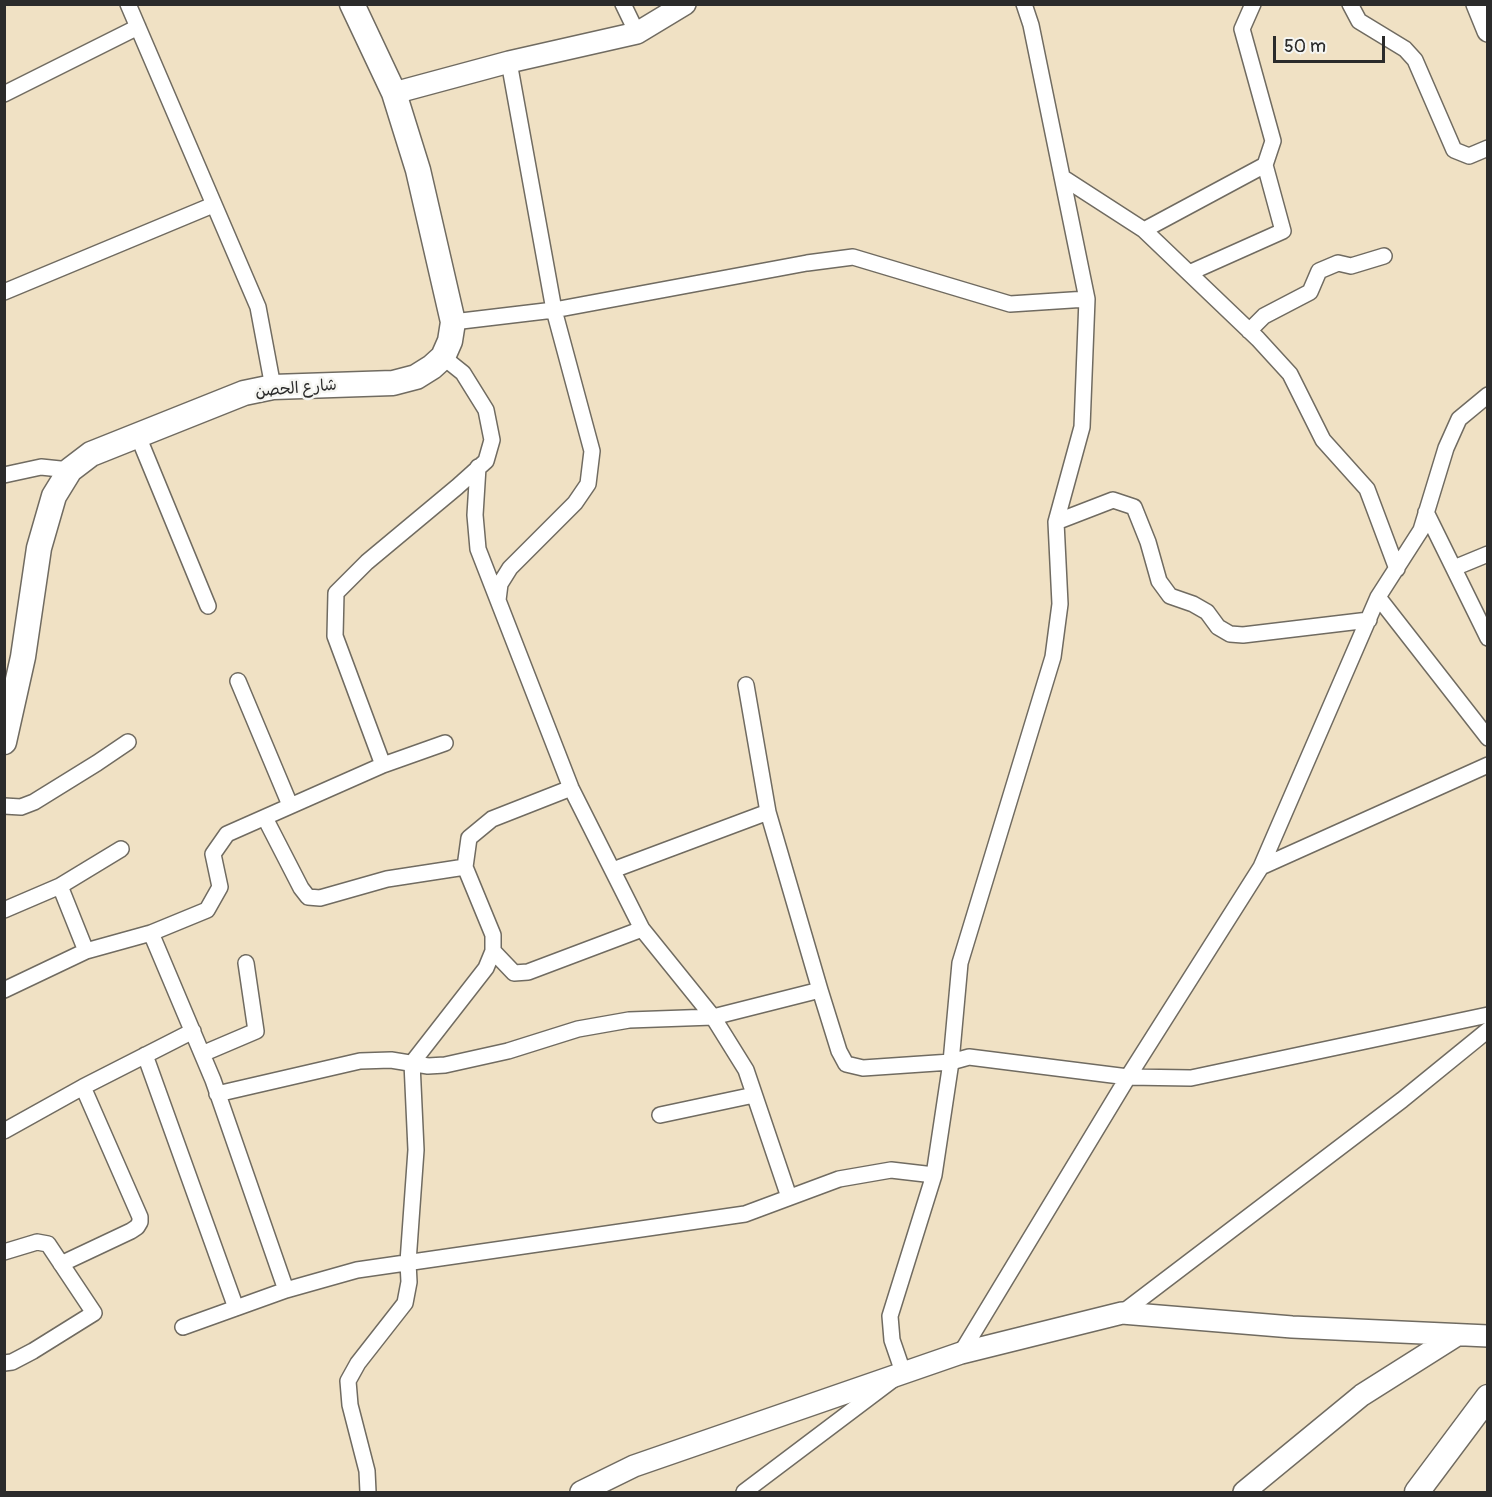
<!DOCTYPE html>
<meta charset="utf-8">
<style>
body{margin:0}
#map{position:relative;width:1492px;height:1497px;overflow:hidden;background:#f0e1c4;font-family:Pangolin,sans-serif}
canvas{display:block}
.frame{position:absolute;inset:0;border:6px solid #2b2b2b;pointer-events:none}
.scale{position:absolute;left:1273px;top:36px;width:112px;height:27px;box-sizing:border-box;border:3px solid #2b2b2b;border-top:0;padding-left:8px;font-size:18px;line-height:21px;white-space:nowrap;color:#2b2b2b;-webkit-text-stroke:4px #f6f6f2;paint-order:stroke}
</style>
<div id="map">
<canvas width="1492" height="1497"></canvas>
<div class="frame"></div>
<div class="scale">50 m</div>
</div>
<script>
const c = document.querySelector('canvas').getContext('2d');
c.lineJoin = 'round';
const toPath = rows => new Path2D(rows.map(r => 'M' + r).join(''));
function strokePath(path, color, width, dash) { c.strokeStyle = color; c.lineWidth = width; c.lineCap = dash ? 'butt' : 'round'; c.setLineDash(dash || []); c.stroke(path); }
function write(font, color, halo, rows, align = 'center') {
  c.font = font + ' Pangolin,"Playpen Sans Arabic",sans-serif'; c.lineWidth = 5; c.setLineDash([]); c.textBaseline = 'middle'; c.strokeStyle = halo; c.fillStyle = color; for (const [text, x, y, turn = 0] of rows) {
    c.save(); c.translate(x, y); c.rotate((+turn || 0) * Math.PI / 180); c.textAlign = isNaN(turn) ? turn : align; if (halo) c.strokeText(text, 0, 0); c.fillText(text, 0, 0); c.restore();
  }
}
const street = toPath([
 [128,4,258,307,273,387],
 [623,4,637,33],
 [1350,4,1359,21,1405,49,1415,60,1454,150,1469,156,1488,148],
 [4,94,138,27],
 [1062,177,1144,230,1258,339,1290,374,1323,440,1367,489,1397,569],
 [1144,230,1265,165,1273,141,1242,29,1253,4],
 [1189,273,1283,231,1265,165],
 [4,292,213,205],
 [453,322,554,310,807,263,853,257,1010,304,1087,299],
 [1249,331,1264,316,1310,292,1319,271,1338,263,1351,266,1384,256],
 [138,436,208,606],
 [478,467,475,515,478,549,571,788,642,929,713,1017,746,1070,789,1197],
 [4,475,41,467,70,470],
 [1426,512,1488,638],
 [1056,522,1113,500,1134,507,1148,542,1159,581,1170,596,1193,604,1207,612,1218,627,1230,634,1243,635,1369,620],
 [1454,568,1488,554],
 [1378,597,1488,738],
 [498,600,500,584,510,568,575,503,588,484,592,451,554,310,509,62],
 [238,681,290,805],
 [746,685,768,812,820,990,839,1051,846,1064,863,1068,951,1062,969,1057,1128,1077,1191,1078,1488,1015],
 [383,765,335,636,336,593,367,562,457,487,486,461,492,440,486,410,463,373,443,357],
 [4,806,21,807,34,802,97,763,128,742],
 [265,818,301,888,308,897,320,898,387,879,465,867],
 [1261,867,1488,765],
 [613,870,768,812],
 [60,886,86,951],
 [4,910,60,886,121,849],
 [151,933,213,1080,286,1290],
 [493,951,514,973,528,972,642,929],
 [4,990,86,951,151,933,207,910,220,887,213,854,227,834,383,765,445,743],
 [202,1054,256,1031,246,963],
 [145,1055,236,1308],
 [217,1094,360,1061,391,1060,428,1066,445,1065,508,1051,578,1029,629,1020,713,1017,820,990],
 [660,1115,754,1095],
 [4,1131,83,1087,193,1031],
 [4,1252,37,1242,48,1244,94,1313,33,1351,12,1362,4,1363],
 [61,1264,131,1231,137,1227,140,1222,140,1217,83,1087],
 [1122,1313,1402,1100,1488,1030],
 [183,1327,286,1290,357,1270,745,1214,839,1179,891,1170,934,1175],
 [961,1353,1128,1077,1261,867,1378,597,1421,530,1446,448,1459,419,1488,395],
 [368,1492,367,1471,350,1405,348,1381,358,1363,405,1303,409,1282,408,1262,416,1150,412,1063,486,968,493,951,493,935,465,867,469,838,492,819,571,788],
 [744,1492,903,1372,892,1340,890,1316,934,1175,951,1062,960,963,1053,657,1060,604,1056,522,1082,427,1087,299,1031,25,1024,4]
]);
const secondary = toPath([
 [1477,4,1488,31],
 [394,93,509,62,637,33,685,4],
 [581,1492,634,1466,961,1353,1122,1313,1292,1327,1488,1336],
 [1244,1492,1362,1395,1457,1335]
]);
const primary = toPath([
 [4,742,23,657,39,548,54,496,70,470,91,454,244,393,273,387,393,383,416,377,432,367,443,357,450,341,453,322,418,170,394,93,352,4],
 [1417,1492,1488,1397]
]);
strokePath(street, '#706b61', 18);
strokePath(secondary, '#706b61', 24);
strokePath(primary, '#706b61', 27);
strokePath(street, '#fff', 15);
strokePath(secondary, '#fff', 21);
strokePath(primary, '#fff', 24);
write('16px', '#2b2b2b', '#f6f6f2', [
 ["شارع الحصن",296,389,-5]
]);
</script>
